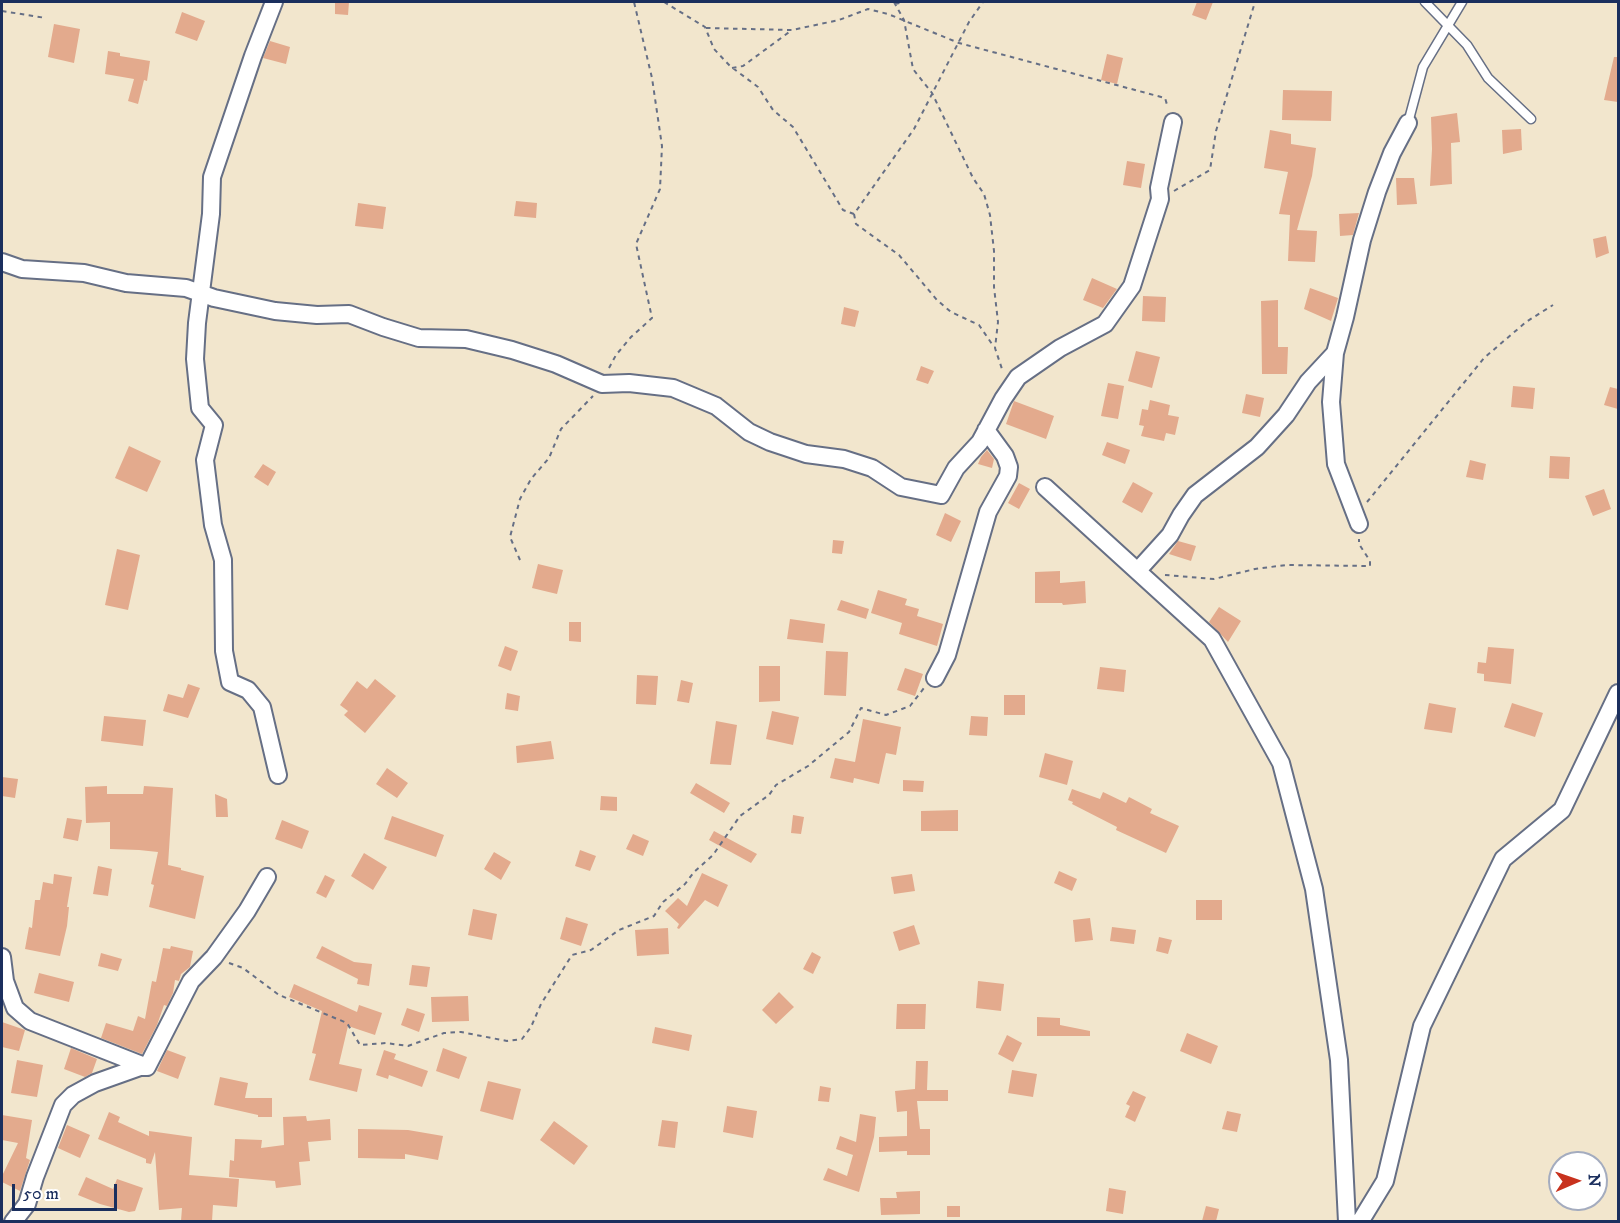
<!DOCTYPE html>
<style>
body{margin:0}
#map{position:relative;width:1620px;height:1223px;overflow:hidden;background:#f2e6cd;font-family:"IM FELL DW Pica",serif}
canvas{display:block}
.frame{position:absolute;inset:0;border:3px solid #1b2f5e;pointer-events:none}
.north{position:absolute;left:1548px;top:1151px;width:60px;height:60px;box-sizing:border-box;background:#fff;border:2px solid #a4acbf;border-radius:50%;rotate:88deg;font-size:16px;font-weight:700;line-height:24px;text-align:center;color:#1b2f5e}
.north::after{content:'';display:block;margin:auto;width:21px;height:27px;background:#c8321e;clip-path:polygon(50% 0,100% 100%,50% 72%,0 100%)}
.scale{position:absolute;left:12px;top:1184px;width:105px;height:27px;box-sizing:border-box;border:3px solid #1b2f5e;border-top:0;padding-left:8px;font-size:18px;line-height:21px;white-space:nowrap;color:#1b2f5e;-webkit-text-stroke:4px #fff;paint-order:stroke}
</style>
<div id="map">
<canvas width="1620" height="1223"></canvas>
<div class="frame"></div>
<div class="north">N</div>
<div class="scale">50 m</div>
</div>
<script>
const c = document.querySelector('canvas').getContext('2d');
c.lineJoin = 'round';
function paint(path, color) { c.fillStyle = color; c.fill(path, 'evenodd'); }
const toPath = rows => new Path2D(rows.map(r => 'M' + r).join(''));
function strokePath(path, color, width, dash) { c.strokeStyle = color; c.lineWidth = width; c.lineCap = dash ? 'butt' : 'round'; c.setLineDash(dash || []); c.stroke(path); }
paint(toPath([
 [335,2,349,2,348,15,335,14],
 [1197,2,1213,2,1206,20,1192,15],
 [182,12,205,21,197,41,175,33],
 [54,24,80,29,74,63,48,57],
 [270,41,290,47,286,64,263,58],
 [108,51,120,53,120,56,150,61,147,81,144,80,138,104,128,101,134,79,105,74],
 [1107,54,1123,58,1117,84,1101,80],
 [1614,57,1618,57,1618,102,1604,100],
 [1283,90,1332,91,1331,121,1282,120],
 [1457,113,1460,142,1451,143,1452,184,1430,186,1432,149,1431,117],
 [1521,129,1522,150,1503,154,1502,130],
 [1270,130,1291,134,1291,144,1316,148,1312,176,1297,230,1317,231,1315,262,1288,261,1290,215,1279,214,1288,172,1264,168],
 [1127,161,1145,164,1141,188,1123,185],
 [1396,178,1414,178,1417,204,1397,205],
 [516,201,537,203,536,218,514,216],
 [358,203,386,207,383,229,355,226],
 [1359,213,1353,235,1340,236,1339,214],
 [1606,236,1609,253,1596,258,1593,239],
 [1092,278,1117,289,1103,308,1083,300],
 [1310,288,1338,298,1331,321,1304,309],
 [1143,296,1166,297,1165,322,1142,321],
 [1278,300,1278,347,1288,347,1287,374,1262,374,1261,301],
 [844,307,859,311,855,327,841,324],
 [1136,351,1160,357,1152,388,1128,381],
 [921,366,934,371,928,384,916,380],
 [1108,383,1124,386,1118,419,1101,416],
 [1513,386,1535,388,1533,409,1511,407],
 [1610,387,1618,389,1618,409,1604,405],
 [1246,394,1264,398,1260,417,1242,413],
 [1150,400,1170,405,1168,415,1179,417,1175,435,1166,433,1164,441,1141,436,1144,426,1139,425,1142,409,1148,410],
 [1014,401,1054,416,1046,439,1006,424],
 [1107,442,1130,450,1125,464,1102,455],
 [129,446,161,461,147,492,115,478],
 [987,450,994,459,992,468,978,464,981,457],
 [1550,456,1570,457,1569,479,1549,478],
 [1470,460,1486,464,1483,480,1466,477],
 [263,464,276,472,268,486,254,477],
 [1133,482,1153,493,1142,513,1122,502],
 [1019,483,1030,489,1019,509,1008,503],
 [1604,489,1611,509,1593,516,1585,496],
 [945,513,961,521,951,542,936,535],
 [833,540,844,541,842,554,832,553],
 [1178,541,1196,546,1191,561,1169,554],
 [117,549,140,555,128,610,105,605],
 [538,564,563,570,557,594,532,588],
 [1060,571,1060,583,1085,581,1086,603,1063,605,1062,603,1035,603,1035,572],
 [878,590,907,599,905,605,919,609,917,616,943,624,937,646,899,634,902,623,871,613],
 [841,600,869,609,866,619,837,610],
 [1219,607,1241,621,1228,642,1209,622],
 [790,619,825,624,823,643,787,639],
 [569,622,581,622,581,642,569,641],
 [505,646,518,651,511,671,498,666],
 [1488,647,1514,649,1511,684,1484,681,1484,674,1477,673,1478,662,1486,663],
 [826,651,848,652,846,696,824,695],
 [759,666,780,666,780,701,759,702],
 [1100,667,1126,670,1124,692,1097,689],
 [905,668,923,674,915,696,897,690],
 [637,675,658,676,656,705,636,704],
 [375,679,396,696,365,733,344,715,348,711,340,705,357,681,367,689],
 [681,680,693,683,689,703,677,701],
 [188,684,200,688,188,718,163,711,168,694,183,698],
 [507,693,520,696,518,711,505,709],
 [1004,695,1025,695,1025,715,1004,715],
 [1429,703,1456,708,1452,733,1424,729],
 [1512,703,1543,713,1535,737,1504,727],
 [772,711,799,717,793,745,766,739],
 [104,716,146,720,143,746,101,741],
 [971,716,988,717,987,736,969,735],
 [863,719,901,727,896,755,886,753,879,784,854,778,853,783,830,778,835,758,855,762],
 [716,721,737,725,731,765,710,764],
 [551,741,554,759,517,763,516,746],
 [1045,753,1073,761,1067,785,1039,777],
 [387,768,408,783,397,798,376,784],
 [2,777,18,779,15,798,2,796],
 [903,780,924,781,923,792,903,791],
 [696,783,730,803,724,813,690,793],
 [107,786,107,794,143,794,144,786,173,788,168,865,181,868,181,870,204,876,195,919,149,907,154,885,151,884,158,852,139,850,110,849,110,822,86,823,85,787],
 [1072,789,1100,799,1103,792,1126,803,1129,797,1152,809,1150,813,1179,826,1166,853,1116,830,1117,827,1072,804,1073,802,1068,800],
 [215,794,227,799,228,817,216,817],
 [601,796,617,797,617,811,600,810],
 [958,810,958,831,921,831,921,811],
 [793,815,804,817,801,834,791,833],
 [392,816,444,835,436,857,384,839],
 [67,818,82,820,78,841,63,838],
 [282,820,309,831,302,849,275,839],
 [714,831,757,854,751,863,709,840],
 [633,834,649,841,643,856,626,849],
 [580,850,596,856,590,871,575,866],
 [494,852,511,862,501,880,484,869],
 [364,853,387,867,373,890,351,876],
 [98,866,112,869,108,896,93,894],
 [1059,871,1077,879,1072,891,1054,883],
 [702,873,728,885,718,907,705,900,679,929,677,928,679,924,665,911,678,898,687,906],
 [54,874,72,877,67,907,69,907,67,926,60,956,25,949,29,927,32,928,35,900,40,900,43,882,53,884],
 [912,874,915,891,894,894,891,877],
 [325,875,335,880,326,898,316,893],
 [1196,900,1222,900,1222,920,1196,920],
 [473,909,497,914,492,940,468,935],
 [566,917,588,924,581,946,560,939],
 [1090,918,1093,940,1075,942,1073,920],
 [914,925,920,944,899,951,893,932],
 [1112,927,1136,930,1134,944,1110,941],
 [668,928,669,954,637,956,635,930],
 [1159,937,1172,940,1168,954,1156,951],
 [171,946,193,951,190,967,181,974,179,981,175,980,173,993,167,1006,164,1005,157,1025,142,1054,101,1038,106,1023,133,1031,138,1016,145,1019,152,981,156,982,163,948,170,949],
 [322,946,354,962,372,964,369,986,357,984,358,979,316,958],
 [812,952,821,957,813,974,803,969],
 [101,953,122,959,118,971,98,966],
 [412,965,430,967,427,987,409,985],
 [39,973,74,982,69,1002,34,993],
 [978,981,1004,984,1001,1011,976,1008],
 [294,984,357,1012,359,1005,382,1013,375,1035,348,1026,339,1064,362,1069,357,1092,309,1080,316,1054,312,1053,322,1011,289,997],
 [779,992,794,1007,776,1024,762,1010],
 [468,996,469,1021,432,1022,431,997],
 [897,1004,926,1004,925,1029,896,1029],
 [407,1008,425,1014,419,1032,401,1025],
 [1037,1017,1060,1018,1060,1025,1090,1031,1090,1036,1037,1036],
 [2,1022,25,1030,19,1051,2,1047],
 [655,1027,692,1035,689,1051,652,1043],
 [1187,1033,1218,1046,1211,1064,1180,1051],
 [1007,1035,1022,1043,1013,1062,998,1054],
 [71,1048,97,1059,92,1073,85,1077,64,1069],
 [443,1048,467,1057,459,1079,436,1071],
 [167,1050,186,1057,178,1079,157,1071],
 [384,1050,396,1054,394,1059,428,1071,422,1087,389,1075,388,1079,376,1075],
 [17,1060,43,1065,37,1097,11,1093],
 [916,1061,928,1061,927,1090,948,1090,948,1101,917,1101,920,1129,930,1129,930,1155,907,1155,907,1151,879,1152,879,1137,907,1136,907,1111,897,1112,895,1091,915,1089],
 [1012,1070,1037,1074,1033,1097,1008,1093],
 [220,1077,248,1083,245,1098,272,1098,272,1117,258,1117,258,1115,214,1105],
 [488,1081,521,1089,513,1120,480,1111],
 [820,1086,831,1088,829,1102,818,1101],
 [1133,1091,1146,1097,1135,1122,1125,1117,1130,1106,1126,1104],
 [727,1106,757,1111,753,1138,723,1132],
 [1227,1111,1241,1114,1237,1132,1222,1129],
 [109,1112,120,1117,118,1122,149,1136,149,1131,192,1137,189,1175,239,1179,237,1207,213,1205,212,1221,181,1221,182,1208,159,1210,155,1152,151,1164,146,1163,146,1159,98,1139],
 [860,1114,876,1117,874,1137,859,1192,823,1180,828,1168,847,1176,853,1155,836,1149,840,1136,856,1142],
 [2,1115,32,1120,26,1158,30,1160,20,1191,2,1182,2,1176,18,1143,2,1140],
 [306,1116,307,1121,330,1119,331,1140,308,1142,310,1161,299,1162,301,1185,276,1188,275,1181,229,1177,230,1160,234,1161,235,1139,262,1140,261,1148,284,1145,283,1117],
 [662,1120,678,1122,675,1148,658,1146],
 [554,1121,588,1146,574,1165,540,1140],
 [67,1125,90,1135,80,1158,58,1148],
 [358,1129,408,1130,443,1136,438,1160,405,1154,405,1159,358,1158],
 [86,1177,113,1189,117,1179,143,1188,135,1211,129,1212,100,1204,78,1195],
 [1109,1188,1126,1191,1123,1214,1106,1211],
 [920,1191,920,1214,881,1215,880,1198,897,1198,896,1192],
 [947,1206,960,1206,960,1217,947,1217],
 [1206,1206,1219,1209,1216,1221,1202,1221]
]), '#e3aa8d');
const service = toPath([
 [1425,2,1467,45,1488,78,1531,119],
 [1408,123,1423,67,1462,2]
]);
const minor = toPath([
 [274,2,253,56,212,177,211,214,197,323,195,359,200,408,214,425,205,460,213,525,223,560,224,651,230,682,248,690,262,707,278,775],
 [2,262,22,269,84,273,126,283,186,288,214,298,275,311,317,315,349,314,383,327,419,338,466,339,512,350,556,364,602,384,629,383,673,388,716,406,749,432,770,442,806,454,844,459,872,468,901,487,941,495,956,468,980,442,1003,399,1018,377,1060,348,1105,324,1132,286,1160,199,1159,188,1173,122],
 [1045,487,1212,639,1281,763,1314,889,1339,1060,1347,1222],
 [1359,524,1336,464,1331,402,1335,353,1345,317,1362,240,1377,192,1392,153,1408,123],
 [1141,567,1170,535,1181,515,1195,495,1257,447,1286,415,1308,382,1335,353],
 [935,678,947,655,988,512,1008,476,1009,467,1005,456,986,430],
 [2,957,5,981,15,1008,30,1021,147,1067],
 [13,1222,27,1204,35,1177,63,1105,73,1095,95,1083,140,1067,147,1067,191,981,214,957,247,911,267,877],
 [1360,1222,1385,1181,1422,1026,1503,859,1562,810,1618,693]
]);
strokePath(service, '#666f85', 11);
strokePath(minor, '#666f85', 20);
strokePath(toPath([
 [664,2,705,27,714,49,730,66,758,87,773,110,793,127,843,210,854,214,914,129,969,22,983,2],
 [894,2,904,20,913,69,932,93,973,178,984,194,990,215,994,251,994,287,998,322,995,348,1003,372],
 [895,4,903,2],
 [2,11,46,18],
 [706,28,792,30,839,20,868,9,888,14,959,43,1165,98,1168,108],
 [732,68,743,66,792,30],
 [1174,191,1210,170,1216,131,1255,2],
 [854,214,856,224,899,255,937,300,951,312,979,325,994,347],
 [609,368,616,355,631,337,652,318,636,244,660,189,662,146,652,78,634,2],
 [1367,502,1484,358,1526,322,1553,305],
 [520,560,510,537,520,499,531,479,549,458,561,429,593,396],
 [1165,575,1214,579,1255,569,1286,565,1370,566,1370,561,1359,544,1359,539],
 [229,963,243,968,279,995,347,1023,360,1045,386,1043,408,1046,444,1033,461,1032,507,1041,522,1039,531,1027,541,1004,572,955,591,950,619,930,654,916,663,902,685,884,694,872,713,855,740,816,769,795,776,785,808,766,849,732,861,708,886,715,910,706,924,688]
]), '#666f85', 2, [4.5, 4.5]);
strokePath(service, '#fff', 8);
strokePath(minor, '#fff', 16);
</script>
